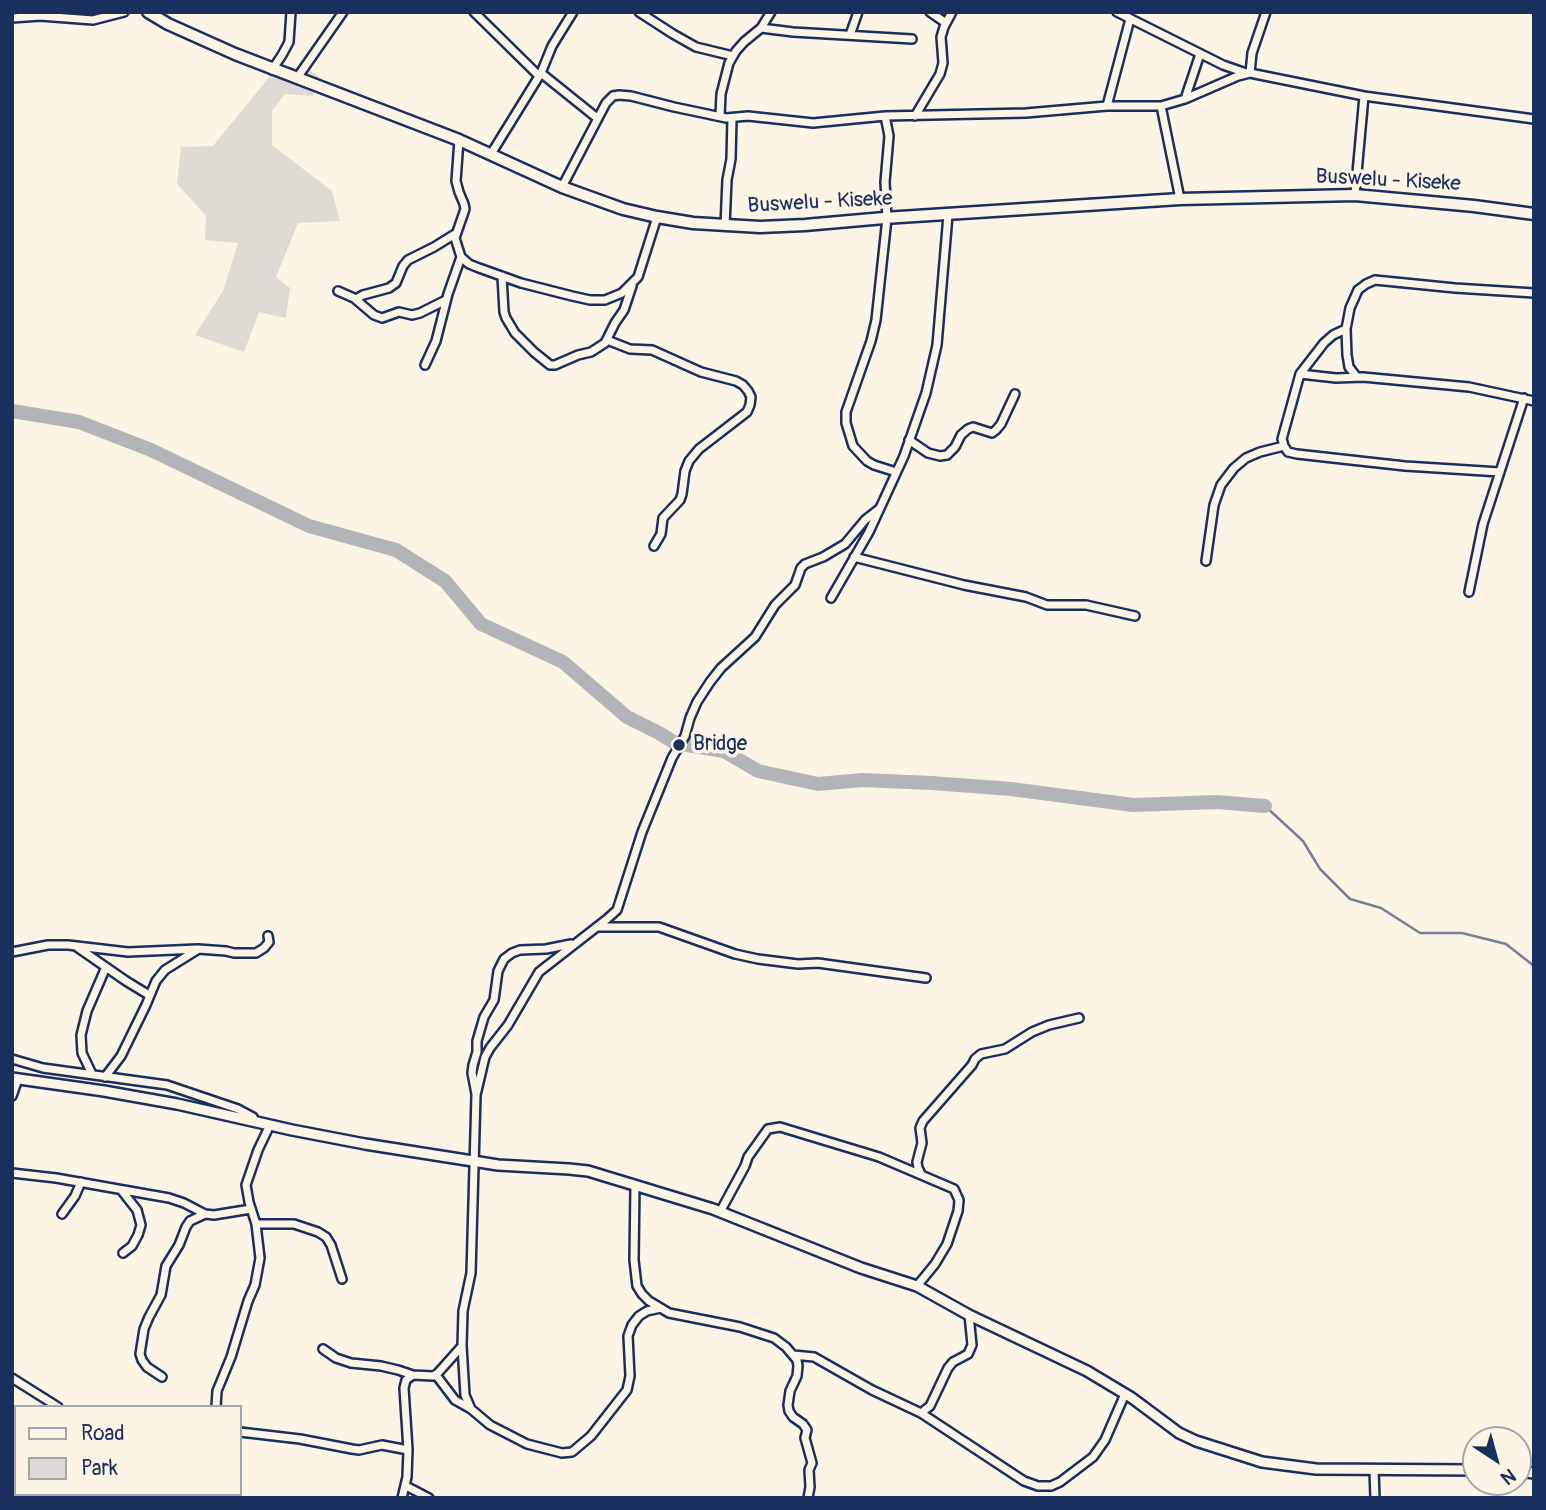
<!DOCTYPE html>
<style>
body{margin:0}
#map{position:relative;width:1546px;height:1510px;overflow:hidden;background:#fcf5e5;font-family:Pangolin,sans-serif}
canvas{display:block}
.frame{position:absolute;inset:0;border:14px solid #1b2f5e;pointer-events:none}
.legend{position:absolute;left:14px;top:1405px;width:228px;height:91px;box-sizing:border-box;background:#fcf5e5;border:2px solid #a2a6af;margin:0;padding:9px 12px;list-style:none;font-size:21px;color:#1b2f5e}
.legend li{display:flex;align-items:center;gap:14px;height:35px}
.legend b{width:35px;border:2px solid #a2a6af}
.north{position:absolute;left:1462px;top:1426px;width:70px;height:70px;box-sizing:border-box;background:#fcf5e5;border:2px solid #a2a6af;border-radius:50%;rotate:144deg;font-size:19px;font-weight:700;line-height:28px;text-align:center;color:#1b2f5e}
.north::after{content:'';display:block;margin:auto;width:24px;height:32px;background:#1b2f5e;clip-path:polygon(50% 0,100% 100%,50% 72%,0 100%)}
</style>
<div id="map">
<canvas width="1546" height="1510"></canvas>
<div class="frame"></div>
<ul class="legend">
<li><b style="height:9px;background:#fcf5e5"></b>Road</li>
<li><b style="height:19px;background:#dfdbd4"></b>Park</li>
</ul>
<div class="north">N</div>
</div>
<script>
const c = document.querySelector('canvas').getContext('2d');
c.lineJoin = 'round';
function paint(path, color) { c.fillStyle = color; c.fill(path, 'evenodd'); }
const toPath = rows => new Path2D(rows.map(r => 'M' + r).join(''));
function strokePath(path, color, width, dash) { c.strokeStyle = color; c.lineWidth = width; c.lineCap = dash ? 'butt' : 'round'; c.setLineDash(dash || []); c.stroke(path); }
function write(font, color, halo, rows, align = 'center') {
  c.font = font + ' Pangolin,sans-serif'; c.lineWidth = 7; c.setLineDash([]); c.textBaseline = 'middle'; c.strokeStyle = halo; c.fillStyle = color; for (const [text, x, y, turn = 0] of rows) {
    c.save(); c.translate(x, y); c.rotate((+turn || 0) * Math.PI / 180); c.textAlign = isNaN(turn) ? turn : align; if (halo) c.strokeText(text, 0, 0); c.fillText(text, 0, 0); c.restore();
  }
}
paint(toPath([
 [279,65,311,71,319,77,313,96,285,94,272,111,272,145,332,191,340,221,298,223,276,277,290,288,286,318,259,312,244,352,195,335,223,291,238,243,205,240,206,216,177,184,181,147,213,146]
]), '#dfdbd4');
strokePath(toPath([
 [1265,806,1303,841,1320,869,1350,899,1381,908,1420,933,1462,933,1506,944,1534,966]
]), '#767f94', 2.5);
strokePath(toPath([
 [12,411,79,422,151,450,309,526,396,550,445,581,481,624,563,662,627,717,659,733,675,743,724,751,758,771,818,784,862,780,932,783,1011,789,1133,805,1217,802,1265,806]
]), '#b2b4b8', 14);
const minor = toPath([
 [474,12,539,76],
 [639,12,673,34,696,47,733,56],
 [930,12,946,23],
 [1117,12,1223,65,1246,73],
 [12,18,40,16,93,20,124,12],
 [761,28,771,12],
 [850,35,858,12],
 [272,70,282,55,289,42,291,12],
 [541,73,597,118],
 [1250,73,1252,53,1266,12],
 [297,78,343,12],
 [1185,99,1200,54],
 [1107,106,1130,19],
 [1161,106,1180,199],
 [720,116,721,94,729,63,736,51,744,42,761,28,793,32,912,39],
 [885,116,889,136,885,182,887,218,876,320,871,341,846,412,846,423,853,446,867,461,874,465,896,472],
 [915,116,940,74,943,63,941,37,944,27,952,12],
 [459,140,456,181,459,192,464,204,465,209,455,238,461,257,469,264,479,268,521,283,572,296,590,300,605,300,622,293,638,277,657,217],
 [491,154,541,73,552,46,573,12],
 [562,187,606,103,613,96,619,95,631,96,674,107,726,118,748,116,813,123,885,116,1026,113,1107,106,1161,106,1185,99,1238,76,1250,73,1364,96,1534,119],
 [1355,195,1364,96],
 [725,226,727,180,731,159,732,118],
 [502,276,504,312,506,318,515,333,534,352,550,365,555,365,578,355,591,352,605,343,615,323,624,310,632,286],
 [338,291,354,298,374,315,382,318,399,312,412,315,420,313,446,300],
 [356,299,363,295,389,288,396,283,403,266,408,260,434,247,455,234],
 [1346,329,1333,335,1324,343,1300,374,1282,439,1284,446,1288,452,1297,454,1405,466,1500,472],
 [607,340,630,349,652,350,701,372,736,381,743,385,748,391,751,397,750,405,747,412,699,449,689,461,685,471,682,494,680,500,663,518,661,534,654,546],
 [425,365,436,341,448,294,461,257],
 [1300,374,1336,378,1363,377,1469,387,1534,401],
 [1356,376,1349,367,1347,355,1346,329,1350,308,1358,290,1366,284,1375,280,1455,288,1534,293],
 [909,440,928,453,940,456,947,455,955,447,961,435,968,429,973,427,992,433,996,430,1001,424,1015,394],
 [854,557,964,585,1026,597,1047,605,1086,605,1135,616],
 [1206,561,1214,505,1221,485,1234,468,1246,458,1260,452,1284,446],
 [1469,592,1483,524,1524,398],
 [831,598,869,532,904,456,926,393,937,345,948,215],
 [599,927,659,927,735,954,758,959,798,964,818,963,926,978],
 [77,947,126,981,149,995],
 [12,952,48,945,68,945,128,952,198,949,226,951,234,953,256,953,264,948,269,942,268,936],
 [12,1059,43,1068,167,1085,238,1109,253,1117,255,1122],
 [92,1074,82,1053,81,1035,87,1011,106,967],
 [105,1077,121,1056,146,1005,156,981,165,970,197,950],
 [476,1094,472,1073,473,1065,477,1052,477,1041,484,1017,494,1000,498,971,504,959,512,953,520,950,546,949,571,944],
 [12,1096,18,1079],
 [12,1173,56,1178,169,1198,184,1203,205,1214,214,1215,251,1209],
 [921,1174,918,1168,917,1162,922,1143,920,1128,923,1121,972,1065,975,1059,981,1054,1005,1049,1032,1032,1049,1025,1079,1018],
 [635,1185,634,1260,637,1286,642,1294,649,1301,669,1313,740,1327,774,1338,786,1347,797,1360,798,1366,797,1376,790,1391,788,1405,789,1411,793,1417,803,1424,807,1430,805,1438,812,1463,809,1470,810,1487,808,1498],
 [122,1191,137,1210,141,1225,138,1235,132,1246,123,1253],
 [720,1212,745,1166,748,1157,768,1129,780,1127,879,1157,954,1189,959,1200,958,1211,947,1244,935,1264,917,1286],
 [62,1214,75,1196,81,1182],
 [256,1224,294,1224,318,1232,326,1237,331,1245,342,1279],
 [661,1308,647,1311,639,1316,632,1325,628,1336,630,1376,627,1390,591,1436,572,1452,562,1453,527,1444,490,1425,471,1409,465,1395,462,1346,463,1311,471,1273,476,1095,485,1057,490,1048,508,1025,539,972,607,919,617,910,642,832,672,758,685,736,690,718,697,702,710,682,721,668,755,637,775,605,795,585,801,568,805,564,823,557,845,544,865,520,879,509],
 [323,1349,336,1358,351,1363,381,1366,398,1370,413,1375],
 [793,1355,814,1357,872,1390,921,1413,1024,1481,1038,1486,1051,1486,1060,1482,1093,1457,1105,1440,1125,1394],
 [436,1375,455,1400,471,1409],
 [162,1377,147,1367,142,1360,140,1354,144,1329,149,1317,161,1295,166,1266,179,1245,186,1227,190,1221,205,1214],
 [12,1378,58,1407],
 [216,1407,217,1391,231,1357,248,1301,255,1285,260,1258,256,1224,249,1202,246,1185,258,1150,270,1125],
 [921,1413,930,1406,948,1368,953,1362,968,1354,972,1345,969,1315],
 [240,1432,300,1439,352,1449,359,1450,382,1445,408,1450],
 [1374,1470,1375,1498],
 [406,1486,429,1498],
 [402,1498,407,1477,408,1450,404,1388,406,1380,413,1375,433,1376,437,1374,462,1346]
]);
const tertiary = toPath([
 [12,1078,104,1091,177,1104,292,1130,365,1144,498,1165,569,1169,588,1171,713,1209,861,1268,917,1286,969,1315,1087,1371,1132,1398,1179,1433,1196,1441,1262,1462,1316,1469,1476,1470],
 [1518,1471,1534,1473]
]);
const secondary = toPath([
 [148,12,168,24,235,54,459,140,562,187,623,209,657,217,693,223,760,227,805,225,884,218,1180,199,1355,195,1474,206,1534,214]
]);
strokePath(minor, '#1b2f5e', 12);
strokePath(tertiary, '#1b2f5e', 14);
strokePath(secondary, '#1b2f5e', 15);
strokePath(minor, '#fcf5e5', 7);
strokePath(tertiary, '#fcf5e5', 9);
strokePath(secondary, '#fcf5e5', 10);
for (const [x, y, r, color] of [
 [679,745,7,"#1b2f5e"]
]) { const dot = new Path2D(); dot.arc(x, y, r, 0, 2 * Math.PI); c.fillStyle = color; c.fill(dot); strokePath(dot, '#fcf5e5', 2.5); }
write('21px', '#1b2f5e', '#fcf5e5', [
 ["Buswelu - Kiseke",1388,181,3],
 ["Buswelu - Kiseke",820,203,-3]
]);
write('21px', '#1b2f5e', '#fcf5e5', [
 ["Bridge",693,745]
], 'left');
</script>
